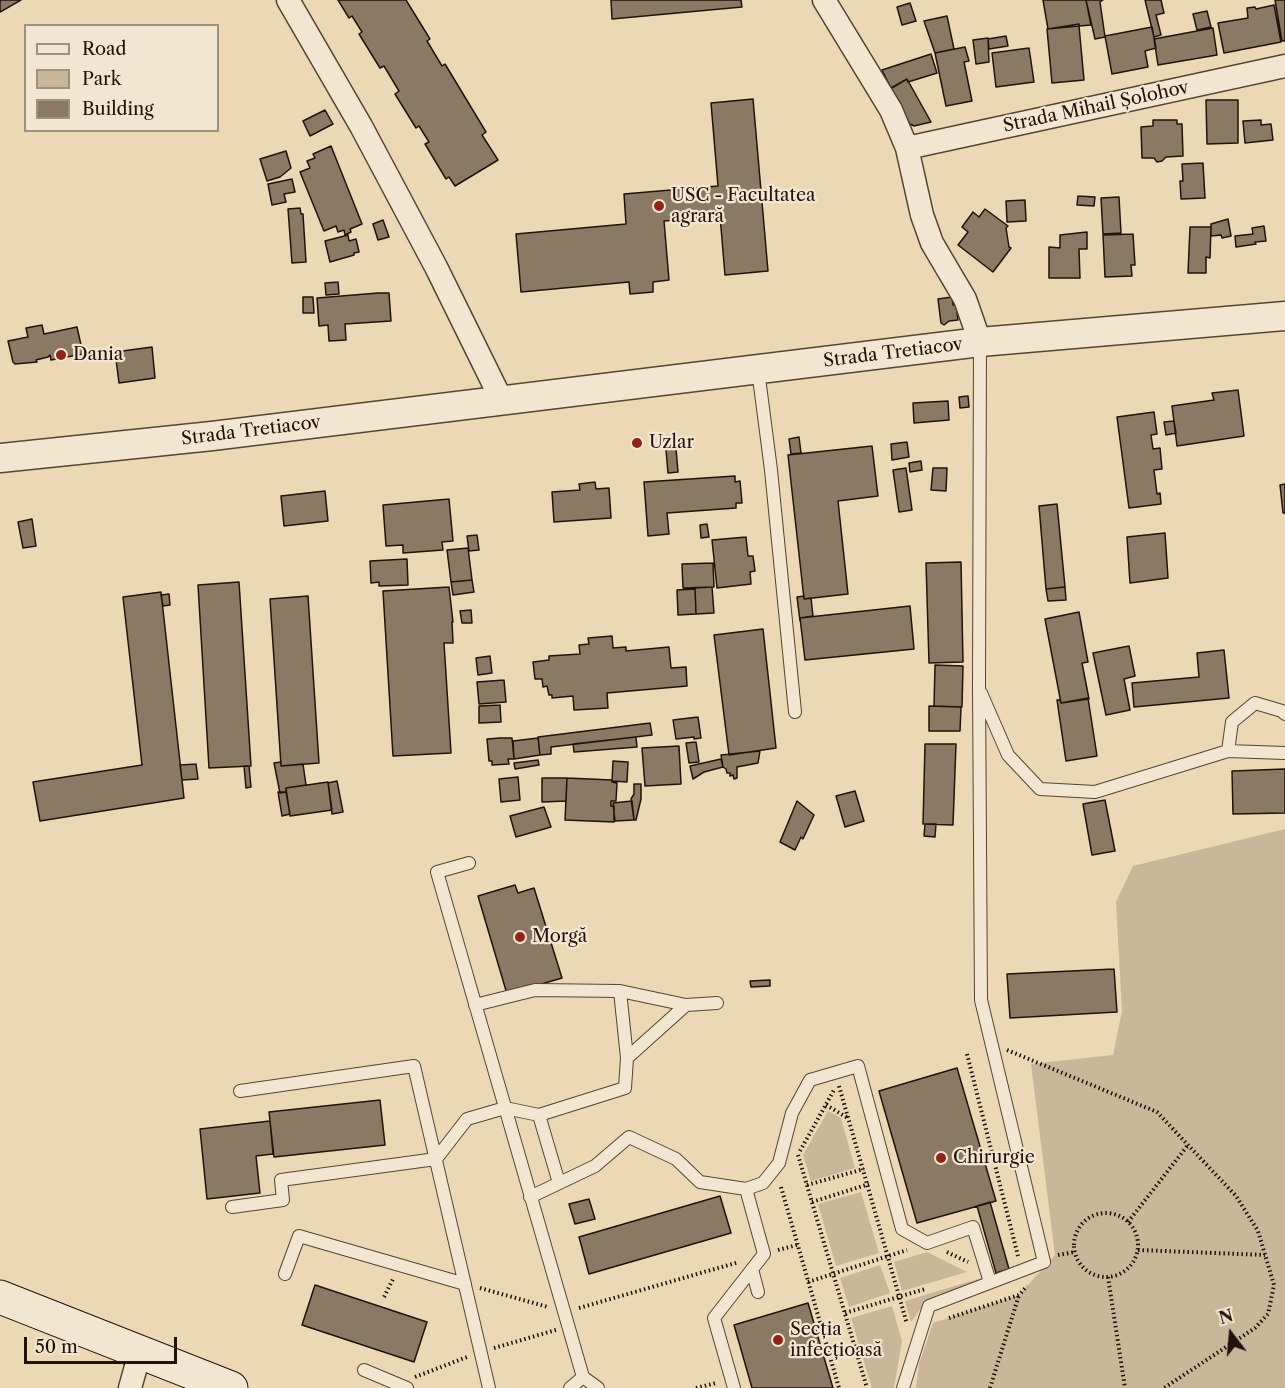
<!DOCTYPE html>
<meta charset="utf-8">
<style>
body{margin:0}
#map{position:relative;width:1285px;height:1388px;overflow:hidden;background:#edd8b6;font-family:"Libre Caslon Text",serif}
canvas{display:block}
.legend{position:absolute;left:24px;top:24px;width:195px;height:108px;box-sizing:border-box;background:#f3e6d0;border:2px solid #9f9180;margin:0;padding:8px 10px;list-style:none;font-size:18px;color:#221209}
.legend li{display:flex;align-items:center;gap:12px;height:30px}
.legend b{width:30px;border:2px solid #9f9180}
.north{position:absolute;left:1201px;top:1304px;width:60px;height:60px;-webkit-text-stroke:4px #f3e6d0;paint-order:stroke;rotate:344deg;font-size:16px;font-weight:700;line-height:24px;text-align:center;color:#221209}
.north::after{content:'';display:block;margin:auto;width:21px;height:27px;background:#221209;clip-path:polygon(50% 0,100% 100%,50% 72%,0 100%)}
.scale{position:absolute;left:24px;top:1337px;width:153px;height:27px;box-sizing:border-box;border:3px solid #221209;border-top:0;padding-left:8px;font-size:18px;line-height:21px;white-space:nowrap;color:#221209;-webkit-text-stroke:4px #f3e6d0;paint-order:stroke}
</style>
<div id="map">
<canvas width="1285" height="1388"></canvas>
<ul class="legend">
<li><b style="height:8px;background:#f3e6d0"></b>Road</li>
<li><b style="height:16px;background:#cab699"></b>Park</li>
<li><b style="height:16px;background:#8c7963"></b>Building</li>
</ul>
<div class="north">N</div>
<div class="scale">50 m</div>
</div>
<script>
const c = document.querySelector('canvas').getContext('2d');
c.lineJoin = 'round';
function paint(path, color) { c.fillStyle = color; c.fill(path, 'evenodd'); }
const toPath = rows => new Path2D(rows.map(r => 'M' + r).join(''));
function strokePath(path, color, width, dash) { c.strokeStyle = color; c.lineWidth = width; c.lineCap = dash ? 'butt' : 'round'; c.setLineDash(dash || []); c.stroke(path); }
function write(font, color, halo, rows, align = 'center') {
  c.font = font + ' "Libre Caslon Text",serif'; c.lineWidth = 4.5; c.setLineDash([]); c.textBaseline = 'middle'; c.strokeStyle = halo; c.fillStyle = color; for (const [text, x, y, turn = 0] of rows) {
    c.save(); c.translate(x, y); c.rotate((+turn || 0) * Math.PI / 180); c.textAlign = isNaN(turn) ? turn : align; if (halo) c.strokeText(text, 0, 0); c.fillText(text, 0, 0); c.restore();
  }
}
paint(toPath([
 [1285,829,1285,1388,916,1388,919,1364,933,1323,1019,1295,1055,1255,1031,1064,1113,1055,1122,1011,1116,902,1133,866],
 [828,1111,841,1118,855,1168,811,1181,803,1155],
 [861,1192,879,1253,836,1266,818,1204],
 [927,1252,967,1272,902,1291,894,1262],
 [880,1265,890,1293,849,1307,840,1278],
 [981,1278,982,1281,924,1304,911,1322,905,1301],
 [892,1306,902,1341,894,1388,872,1388,851,1318]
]), '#cab699');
const building = toPath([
 [0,0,21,0,0,12,0,0],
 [338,0,406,0,430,39,427,41,442,66,445,64,486,132,482,135,498,160,455,186,449,177,446,179,425,144,429,142,419,126,416,128,395,94,399,91,384,66,380,68,359,34,362,32,352,16,349,18,338,0],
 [611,0,741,0,742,7,612,19,611,0],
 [1043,0,1086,0,1091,25,1079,26,1079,24,1048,29,1043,0],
 [1086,0,1103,0,1100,2,1105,37,1095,39,1086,0],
 [1145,0,1161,0,1164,13,1156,15,1161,35,1154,37,1145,0],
 [1275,0,1285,0,1285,41,1282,41,1275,0],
 [910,3,916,21,902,25,897,7,910,3],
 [1274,5,1281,42,1224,53,1218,23,1248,18,1247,8,1255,7,1256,9,1274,5],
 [1207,11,1211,27,1197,30,1193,14,1207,11],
 [947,16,954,49,935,53,924,21,947,16],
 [1079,26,1084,80,1052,83,1047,29,1079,26],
 [1152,27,1156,48,1145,51,1148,67,1112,74,1105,36,1152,27],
 [1213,28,1217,55,1158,65,1154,39,1213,28],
 [1006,36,1008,46,989,49,988,39,1006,36],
 [988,38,989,62,976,64,973,40,988,38],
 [965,47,969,61,964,62,972,101,946,106,935,53,965,47],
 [1029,48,1034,82,996,87,992,53,1029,48],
 [931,54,937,73,908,82,907,79,891,88,882,70,931,54],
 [907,79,931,122,914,126,910,124,890,89,907,79],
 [753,99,768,271,725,275,720,216,664,221,669,280,653,282,653,292,630,294,629,282,521,292,516,234,626,224,624,194,718,186,711,103,753,99],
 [1206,100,1238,100,1238,143,1207,144,1206,100],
 [325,110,333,124,310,136,303,121,325,110],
 [1153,120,1177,120,1177,124,1182,124,1183,156,1166,157,1162,161,1157,162,1154,158,1142,158,1141,127,1153,126,1153,120],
 [1261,120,1261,125,1271,124,1273,140,1245,143,1243,121,1261,120],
 [331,146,362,224,350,229,351,232,345,235,344,230,338,232,336,226,324,231,300,172,310,168,307,161,315,158,313,154,331,146],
 [286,151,291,168,280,177,267,181,260,159,286,151],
 [1203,163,1205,198,1181,199,1180,181,1183,181,1182,164,1203,163],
 [292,179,295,192,284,194,286,202,272,205,268,184,292,179],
 [1078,196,1095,197,1094,206,1077,205,1078,196],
 [1119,197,1121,233,1103,234,1101,198,1119,197],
 [1025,200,1026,221,1007,222,1006,201,1025,200],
 [300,208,301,214,303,214,306,262,292,263,288,209,300,208],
 [985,209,1008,226,1006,228,1009,247,1011,248,993,272,958,245,968,232,962,227,973,212,979,217,985,209],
 [1228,219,1231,236,1222,238,1221,235,1211,236,1211,224,1228,219],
 [383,220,389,237,378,240,373,224,383,220],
 [1264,226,1266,241,1255,242,1256,244,1236,247,1235,236,1253,234,1252,228,1264,226],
 [1190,227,1211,227,1210,258,1206,257,1206,273,1188,273,1190,227],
 [1087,232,1087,249,1079,249,1080,278,1049,278,1049,247,1060,248,1060,235,1087,232],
 [1133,234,1135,265,1131,265,1132,276,1105,277,1103,235,1133,234],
 [348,235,349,241,356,239,359,252,354,253,354,255,330,262,325,241,348,235],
 [338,282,339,294,326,295,325,283,338,282],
 [378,293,389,293,391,321,345,324,346,340,329,341,328,325,319,326,317,298,378,293],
 [303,297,313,297,314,313,303,313,303,297],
 [952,297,953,305,956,305,958,320,949,321,944,325,941,323,938,299,952,297],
 [42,325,44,334,77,327,83,354,51,360,50,355,48,357,36,360,37,362,15,364,13,362,8,341,28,337,26,328,42,325],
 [152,347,155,378,119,383,115,352,152,347],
 [1238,390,1244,436,1177,446,1172,406,1214,400,1212,393,1238,390],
 [968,396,969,407,960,408,959,397,968,396],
 [948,401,949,420,914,423,913,403,948,401],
 [1154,412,1157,434,1151,435,1153,449,1160,448,1162,469,1154,470,1157,494,1160,493,1161,504,1129,508,1117,417,1154,412],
 [1174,421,1176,433,1166,435,1164,422,1174,421],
 [675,437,678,472,668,473,665,438,675,437],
 [799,437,801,453,791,454,789,439,799,437],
 [907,442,909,457,892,460,891,444,907,442],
 [872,446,878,496,838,501,848,594,804,599,788,455,872,446],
 [921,461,922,470,910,472,909,463,921,461],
 [906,468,912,510,899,512,893,470,906,468],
 [933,468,947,468,946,491,931,490,933,468],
 [735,476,735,482,740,481,742,503,736,503,736,508,667,513,669,534,648,536,644,482,735,476],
 [595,482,596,489,609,488,611,518,554,522,552,492,580,490,579,484,595,482],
 [1285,484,1285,513,1283,513,1280,485,1285,484],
 [325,491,328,521,284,526,281,496,325,491],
 [449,499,453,541,442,542,443,550,403,553,403,545,386,546,383,505,449,499],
 [1057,504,1065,587,1046,589,1039,506,1057,504],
 [32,519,36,546,23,548,18,522,32,519],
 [707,524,709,537,701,538,700,525,707,524],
 [1165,533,1168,578,1130,583,1127,537,1165,533],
 [477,535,479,550,469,551,467,536,477,535],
 [746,537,748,556,753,556,755,571,750,572,751,584,717,588,712,540,746,537],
 [468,548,472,580,451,582,447,550,468,548],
 [407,559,408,585,379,586,379,582,371,583,370,561,407,559],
 [961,562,963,662,929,663,926,563,961,562],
 [713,563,714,587,683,588,682,564,713,563],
 [472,580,474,592,453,595,451,582,472,580],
 [239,582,251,766,209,768,198,585,239,582],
 [449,587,453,622,452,622,453,643,444,643,451,753,393,756,383,591,449,587],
 [712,587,714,613,696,614,695,588,712,587],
 [1065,587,1066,600,1048,601,1046,589,1065,587],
 [695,589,696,614,678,615,677,590,695,589],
 [161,592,184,798,40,821,33,782,142,765,123,597,161,592],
 [169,594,170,605,163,606,161,595,169,594],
 [308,596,319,763,281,766,270,599,308,596],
 [804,596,804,599,811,598,813,616,800,618,800,621,797,597,804,596],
 [910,606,914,649,805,660,800,618,910,606],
 [471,610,472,623,462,623,460,611,471,610],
 [1079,612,1088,662,1082,663,1089,699,1061,703,1045,619,1079,612],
 [763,629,776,748,729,755,714,635,763,629],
 [612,636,613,648,626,647,626,651,669,647,671,668,686,667,687,686,607,693,608,708,574,710,573,696,552,698,552,695,549,695,547,686,543,687,542,679,535,679,533,662,549,660,549,656,580,654,579,645,589,644,588,638,612,636],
 [1129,646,1135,676,1124,679,1130,710,1106,715,1093,653,1129,646],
 [1224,650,1229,698,1134,707,1132,683,1199,677,1197,653,1224,650],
 [490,656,492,673,478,675,476,658,490,656],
 [935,665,963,666,962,707,934,706,935,665],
 [504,680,506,702,479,704,477,682,504,680],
 [1088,698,1097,756,1066,761,1057,700,1060,700,1061,703,1088,698],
 [500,705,501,722,479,723,479,706,500,705],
 [929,706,961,707,960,731,929,731,929,706],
 [698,717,701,738,694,739,694,737,676,739,673,720,698,717],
 [650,723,652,735,551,747,551,754,540,755,538,737,650,723],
 [636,737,637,747,574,752,573,744,636,737],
 [500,738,512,738,514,759,508,759,509,764,492,765,492,761,489,761,487,739,500,738],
 [538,738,540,755,514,759,513,741,538,738],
 [696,742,699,762,689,763,686,743,696,742],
 [925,744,956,744,953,825,923,824,925,744],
 [679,746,681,784,645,786,642,748,679,746],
 [760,751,758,763,737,767,737,778,734,779,733,775,730,776,730,773,727,773,726,769,723,767,721,755,760,751],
 [721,759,723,767,704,772,693,779,690,766,721,759],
 [538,760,539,765,515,769,514,763,538,760],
 [613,761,628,762,627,782,612,781,613,761],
 [281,762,281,766,303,764,306,785,286,788,286,792,280,793,274,763,281,762],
 [196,764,198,779,182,780,180,765,196,764],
 [244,766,249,766,251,787,246,788,244,766],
 [1285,769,1285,813,1233,814,1232,771,1285,769],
 [518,777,520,800,501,802,499,779,518,777],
 [542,778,567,778,566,801,542,802,542,778],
 [567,778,612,780,612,782,617,783,616,801,611,801,611,806,614,806,614,822,565,820,567,778],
 [337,781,343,812,332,814,328,783,337,781],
 [328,782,332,810,290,816,286,788,328,782],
 [634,784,641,784,641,799,636,820,634,820,631,799,634,794,634,784],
 [855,791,864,821,845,827,836,796,855,791],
 [278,792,286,792,290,814,282,816,278,792],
 [1105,800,1115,851,1092,855,1083,804,1105,800],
 [632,801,634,820,615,821,613,803,632,801],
 [797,801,814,815,803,839,801,837,795,850,780,842,797,801],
 [544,807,551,827,516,837,510,816,544,807],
 [925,824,936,824,935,837,924,836,925,824],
 [515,885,518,893,534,888,562,978,507,994,478,896,515,885],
 [1114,969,1117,1012,1010,1018,1007,974,1114,969],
 [770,980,770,986,751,987,750,981,770,980],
 [957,1068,996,1201,917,1223,879,1091,957,1068],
 [380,1100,385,1145,274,1157,269,1112,380,1100],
 [270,1121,273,1154,256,1156,260,1193,207,1199,200,1129,270,1121],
 [720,1196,731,1233,589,1274,579,1237,720,1196],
 [589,1199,595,1219,575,1224,569,1204,589,1199],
 [990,1202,1009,1269,996,1273,977,1206,990,1202],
 [315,1285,427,1322,414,1362,302,1325,315,1285],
 [808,1303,833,1388,752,1388,734,1325,808,1303]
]);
paint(building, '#8c7963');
strokePath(building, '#221209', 1.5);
const service = toPath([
 [758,370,771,470,795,712],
 [981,693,1008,755,1040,789,1095,792,1228,751,1285,753],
 [1228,751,1232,722,1255,703,1282,711,1285,714],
 [469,863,437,872,583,1377],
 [620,991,627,1058],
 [475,1005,535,990,620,991,686,1005],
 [240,1091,414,1066,489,1388],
 [539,1115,559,1183],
 [530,1197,595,1166,629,1137,676,1159,700,1182,746,1189,763,1183,779,1163,792,1113,810,1080,858,1066,902,1229,927,1243,973,1227,990,1282],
 [232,1207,283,1200,281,1180,436,1159,467,1119,505,1108,539,1115,625,1088,627,1058,686,1005,717,1003],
 [752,1269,758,1292],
 [285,1274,299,1236,465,1284],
 [364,1370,407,1388],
 [570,1388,583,1377,598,1388],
 [734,1388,714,1318,764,1254,746,1189],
 [903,1388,929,1306,1044,1262,981,1000,979,686,980,342]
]);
const minor = toPath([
 [288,0,361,126,436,267,502,401],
 [824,0,891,110,907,148,922,215,932,243,965,299,980,342],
 [907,148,1285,66],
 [130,1388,140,1352]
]);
const tertiary = toPath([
 [0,458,212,436,980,342,1285,316]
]);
const secondary = toPath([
 [0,1297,231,1388]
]);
strokePath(service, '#554434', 14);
strokePath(minor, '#554434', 25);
strokePath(tertiary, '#554434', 31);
strokePath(secondary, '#221209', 35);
strokePath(toPath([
 [1007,1050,1157,1112,1236,1196,1258,1231,1274,1285,1268,1314,1255,1328,1164,1388],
 [967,1054,1018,1256],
 [839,1086,907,1324],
 [826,1105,848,1118],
 [800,1151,834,1090],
 [798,1155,867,1388],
 [807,1185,864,1169],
 [781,1187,839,1388],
 [812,1202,869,1184],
 '1074 1245a32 32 0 1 1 64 0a32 32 0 1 1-64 0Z',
 [1128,1222,1188,1145],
 [778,1250,797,1245],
 [1138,1250,1265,1255],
 [947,1252,968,1262],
 [1058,1255,1075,1252],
 [1108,1277,1125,1388],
 [808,1282,907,1250],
 [480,1288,548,1307],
 [384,1297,393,1279],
 [579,1308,739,1262],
 [845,1313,925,1289],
 [949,1318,1019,1295,1027,1286],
 [494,1348,556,1330],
 [415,1377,467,1357],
 [696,1388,716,1383],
 [990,1388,1019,1295]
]), '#221209', 4, [1.5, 3]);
strokePath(service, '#f3e6d0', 12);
strokePath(minor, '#f3e6d0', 22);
strokePath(tertiary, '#f3e6d0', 28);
strokePath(secondary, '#f3e6d0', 33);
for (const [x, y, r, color] of [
 [659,206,6,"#8f2418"],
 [61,355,6,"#8f2418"],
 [637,443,6,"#8f2418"],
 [520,937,6,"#8f2418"],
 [941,1158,6,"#8f2418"],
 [778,1340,6,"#8f2418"]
]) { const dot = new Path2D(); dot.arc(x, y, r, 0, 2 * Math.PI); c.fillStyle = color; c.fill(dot); strokePath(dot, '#f3e6d0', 2); }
write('18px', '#221209', '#f3e6d0', [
 ["Strada Mihail Șolohov",1096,107,-12],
 ["Strada Tretiacov",893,353,-7],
 ["Strada Tretiacov",251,431,-7]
]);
write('18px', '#221209', '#f3e6d0', [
 ["USC - Facultatea",671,196],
 ["agrară",671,217],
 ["Dania",73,355],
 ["Uzlar",649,443],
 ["Morgă",532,937],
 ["Chirurgie",953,1158],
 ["Secția",790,1330],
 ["infecțioasă",790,1351]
], 'left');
</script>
